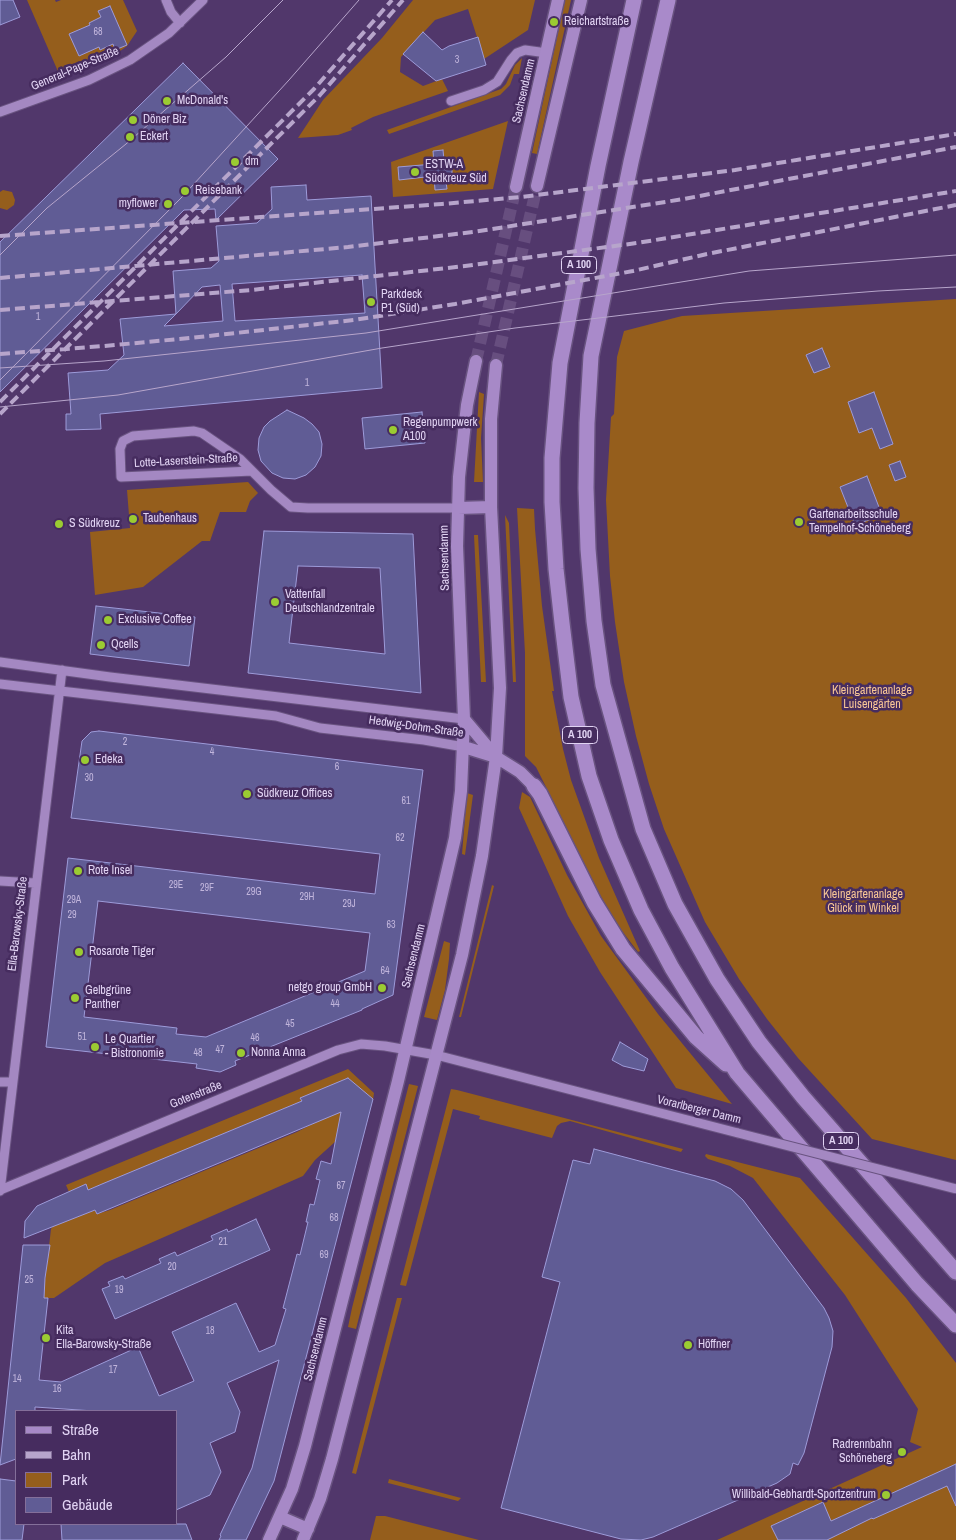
<!DOCTYPE html>
<meta charset="utf-8">
<style>
body{margin:0}
#map{position:relative;width:956px;height:1540px;overflow:hidden;background:#51376b;font-family:"Archivo Narrow",sans-serif}
canvas{display:block}
.legend{position:absolute;left:15px;top:1410px;width:162px;height:115px;box-sizing:border-box;background:#462c5f;border:1px solid #846f9a;margin:0;padding:6px 9px;list-style:none;font-size:15px;color:#e1d3f3}
.legend li{display:flex;align-items:center;gap:10px;height:25px}
.legend b{width:25px;border:1px solid #846f9a}
</style>
<div id="map">
<canvas width="956" height="1540"></canvas>
<ul class="legend">
<li><b style="height:6px;background:#a789c7"></b>Straße</li>
<li><b style="height:6px;background:#b7a5cb"></b>Bahn</li>
<li><b style="height:14px;background:#955e1c"></b>Park</li>
<li><b style="height:14px;background:#605c95"></b>Gebäude</li>
</ul>
</div>
<script>
const c = document.querySelector('canvas').getContext('2d');
c.lineJoin = 'round';
function paint(path, color) { c.fillStyle = color; c.fill(path, 'evenodd'); }
const toPath = rows => new Path2D(rows.map(r => 'M' + r).join(''));
function strokePath(path, color, width, dash) { c.strokeStyle = color; c.lineWidth = width; c.lineCap = dash ? 'butt' : 'round'; c.setLineDash(dash || []); c.stroke(path); }
function write(font, color, halo, rows, align = 'center') {
  c.font = font + ' "Archivo Narrow",sans-serif'; c.lineWidth = 5; c.setLineDash([]); c.textBaseline = 'middle'; c.strokeStyle = halo; c.fillStyle = color; for (const [text, x, y, turn = 0] of rows) {
    c.save(); c.translate(x, y); c.rotate((+turn || 0) * Math.PI / 180); c.textAlign = isNaN(turn) ? turn : align; if (halo) c.strokeText(text, 0, 0); c.fillText(text, 0, 0); c.restore();
  }
}
paint(toPath([
 [27,0,55,0,56,2,61,0,123,0,137,31,127,46,116,54,60,76],
 [413,0,535,0,528,30,484,59,468,9,435,20,401,57,400,72,423,86,442,79,448,91,373,117,351,128,352,130,338,135,298,138,323,100,382,38],
 [565,0,571,0,537,154,532,153],
 [522,58,519,74,514,74,510,85,500,95,389,134,387,130,501,89,506,84,515,65],
 [508,121,493,189,393,197,391,162],
 [3,190,12,192,15,200,14,205,7,210,0,208,0,192],
 [956,299,956,1160,872,1139,798,1058,767,1019,739,979,705,922,664,829,649,784,636,736,624,682,615,622,610,576,606,500,611,417,614,414,617,357,624,331,682,316],
 [479,392,484,394,481,438,483,482,474,482],
 [248,482,258,493,250,501,246,512,220,512,210,541,202,541,143,587,95,595,90,532,130,528,127,490],
 [517,508,534,509,535,529,542,606,554,691,552,691,563,749,571,780,599,858,640,951,638,952,619,927,600,895,536,767,525,756,525,653],
 [505,515,509,523,516,682,513,682],
 [474,535,478,535,486,682,481,682],
 [522,792,530,797,567,875,601,936,658,1014,732,1104,676,1088,600,972,568,916,519,808],
 [467,793,473,795,465,855,462,854],
 [492,885,494,886,461,1017,459,1017],
 [444,941,450,943,449,959,445,990,437,1020,424,1017],
 [348,1069,374,1093,373,1100,301,1098,302,1101,88,1190,86,1185,69,1192,66,1185],
 [409,1084,418,1086,356,1329,348,1327,352,1308],
 [451,1089,457,1090,683,1149,681,1152,570,1121,561,1123,557,1126,552,1138,479,1119,480,1116,453,1109,406,1286,400,1285],
 [343,1108,336,1141,315,1160,303,1176,105,1263,54,1298,43,1298,51,1229,53,1226,95,1210,97,1214,110,1210,297,1132],
 [706,1154,800,1178,906,1298,956,1363,956,1540,717,1540,922,1447,910,1442,918,1409,845,1295,753,1178,730,1166,708,1159,705,1156],
 [397,1298,402,1298,356,1474,352,1473],
 [389,1479,461,1498,458,1501,388,1483],
 [376,1516,385,1516,479,1540,370,1540]
]), '#955e1c');
const building = toPath([
 [0,0,13,0,20,17,0,25,0,0],
 [110,6,127,45,115,50,113,44,100,50,99,47,79,56,69,34,90,25,89,23,101,17,98,11,110,6],
 [423,32,442,50,449,46,478,37,486,65,436,81,403,54,423,32],
 [183,63,278,159,216,220,215,209,184,210,0,392,0,242,183,63],
 [443,150,445,170,452,169,452,181,446,182,447,189,435,190,434,176,399,180,398,167,434,164,433,151,443,150],
 [306,185,307,200,371,196,382,388,100,414,101,429,66,430,66,414,71,414,68,373,108,370,124,355,120,319,176,314,164,326,223,321,220,285,202,287,176,314,173,271,211,268,219,261,216,226,257,223,272,209,271,187,306,185],
 [362,275,365,313,235,321,232,284,362,275],
 [822,348,830,367,814,373,806,355,822,348],
 [874,392,893,444,880,449,872,428,859,433,848,402,874,392],
 [287,410,304,418,312,424,319,432,322,444,321,456,315,467,306,475,295,479,283,478,272,473,261,461,258,450,259,438,264,427,270,421,287,410],
 [422,412,425,443,365,449,362,418,422,412],
 [900,461,906,477,895,481,889,465,900,461],
 [867,476,882,515,855,525,840,487,867,476],
 [264,531,413,534,421,693,248,673,264,531],
 [298,566,380,568,385,654,289,643,298,566],
 [96,606,195,617,189,666,90,654,96,606],
 [99,731,423,770,393,995,362,1009,362,1010,235,1061,236,1065,220,1072,196,1068,197,1064,46,1047,68,858,375,894,380,854,71,818,82,741,91,732,99,731],
 [98,901,370,933,365,971,206,1037,176,1034,177,1028,84,1017,98,901],
 [620,1042,648,1059,644,1071,623,1066,612,1060,620,1042],
 [348,1078,373,1099,274,1481,246,1540,219,1540,221,1536,220,1535,252,1468,279,1360,227,1383,240,1412,235,1432,210,1443,221,1472,210,1495,176,1510,176,1411,94,1411,35,1407,35,1411,16,1411,16,1459,0,1465,23,1245,50,1245,45,1278,44,1298,48,1298,39,1380,61,1382,138,1347,159,1396,194,1381,172,1332,236,1303,259,1352,275,1345,286,1309,283,1308,297,1254,300,1255,308,1222,306,1222,310,1204,314,1205,320,1180,316,1179,321,1161,331,1164,341,1112,97,1214,95,1210,24,1238,25,1221,37,1206,86,1184,88,1190,102,1184,302,1101,300,1098,348,1078],
 [594,1149,715,1181,731,1189,743,1200,824,1308,829,1318,833,1331,832,1347,804,1453,798,1465,793,1463,790,1474,777,1483,653,1537,641,1540,621,1539,501,1508,560,1282,542,1277,573,1160,590,1164,594,1149],
 [256,1219,270,1250,115,1319,102,1289,110,1286,108,1282,123,1276,125,1279,161,1263,159,1259,175,1252,177,1256,213,1240,211,1236,227,1229,228,1232,256,1219],
 [956,1464,956,1506,947,1486,873,1519,872,1518,827,1540,778,1540,771,1526,823,1502,831,1521,956,1464],
 [0,1479,16,1481,16,1524,24,1524,22,1540,0,1540,0,1479],
 [61,1524,186,1524,192,1540,62,1540,61,1524]
]);
paint(building, '#605c95');
strokePath(building, '#9d9bd9', 1);
strokePath(toPath([
 [476,361,516,187],
 [496,365,537,186]
]), '#674e7f', 12, [12, 6]);
const minor = toPath([
 [166,0,171,12,180,23],
 [451,101,484,90,497,82,511,60,517,53,525,50,547,53],
 [0,112,89,80,130,60,169,33,203,0],
 [252,471,121,477,120,449,123,441,133,436,194,431,202,433,240,459,271,490,291,507,308,508,458,508],
 [0,662,110,677,464,719],
 [0,684,276,716,320,728,424,740,464,747],
 [0,881,35,883],
 [0,1082,13,1082],
 [0,1190,338,1050,361,1044,385,1046,436,1055,738,1133],
 [0,1191,62,670]
]);
const major = toPath([
 [537,186,581,0],
 [516,187,558,0],
 [458,508,491,507],
 [464,719,496,757],
 [464,747,496,757,520,772,534,786],
 [280,1517,308,1529],
 [269,1540,292,1489,305,1446,398,1081,455,838,461,791,464,719,457,546,459,477,467,405,476,361],
 [303,1540,320,1499,332,1459,462,955,482,856,496,757,500,688,491,507,491,419,496,365]
]);
const highway = toPath([
 [634,0,598,166,560,363,552,458,552,502,556,569,562,623,571,697,589,776,611,840,641,910,672,968,737,1073,917,1284,956,1325],
 [668,0,631,162,591,356,587,423,586,488,588,549,594,621,603,685,643,829,675,904,717,979,759,1042,803,1097,956,1272],
 [534,786,540,794,594,902,623,949,696,1037,726,1064]
]);
strokePath(minor, '#695380', 11);
strokePath(major, '#695380', 15);
strokePath(highway, '#695380', 18);
strokePath(minor, '#a488c2', 9);
strokePath(major, '#a789c7', 12);
strokePath(highway, '#a98aca', 15);
strokePath(toPath([
 [0,255,47,208,126,144,226,57,283,0],
 [0,368,104,361,366,333,749,271,956,255],
 [0,380,182,197,289,80,359,0],
 [0,407,118,395,382,348,515,328,724,303,878,291,956,287]
]), '#b7a5cb', 1);
strokePath(toPath([
 [0,236,442,204,521,197,735,170,956,134],
 [0,278,348,247,473,232,684,199,956,147],
 [0,310,251,290,465,266,637,243,956,191],
 [0,354,104,346,190,338,354,320,455,304,633,271,707,254,956,205],
 [0,402,314,89,392,0],
 [0,414,320,95,403,0]
]), '#b7a5cb', 4, [10, 5]);
const minorBridge = toPath([
 [738,1133,956,1189]
]);
strokePath(minorBridge, '#695380', 11, []);
strokePath(minorBridge, '#a488c2', 9);
for (const [x, y, r, color] of [
 [554,22,5,"#9bcb32"],
 [167,101,5,"#9bcb32"],
 [133,120,5,"#9bcb32"],
 [130,137,5,"#9bcb32"],
 [235,162,5,"#9bcb32"],
 [415,172,5,"#9bcb32"],
 [185,191,5,"#9bcb32"],
 [168,204,5,"#9bcb32"],
 [371,302,5,"#9bcb32"],
 [393,430,5,"#9bcb32"],
 [133,519,5,"#9bcb32"],
 [799,522,5,"#9bcb32"],
 [59,524,5,"#9bcb32"],
 [275,602,5,"#9bcb32"],
 [108,620,5,"#9bcb32"],
 [101,645,5,"#9bcb32"],
 [85,760,5,"#9bcb32"],
 [247,794,5,"#9bcb32"],
 [78,871,5,"#9bcb32"],
 [79,952,5,"#9bcb32"],
 [382,988,5,"#9bcb32"],
 [75,998,5,"#9bcb32"],
 [95,1047,5,"#9bcb32"],
 [241,1053,5,"#9bcb32"],
 [46,1338,5,"#9bcb32"],
 [688,1345,5,"#9bcb32"],
 [902,1452,5,"#9bcb32"],
 [886,1495,5,"#9bcb32"]
]) { const dot = new Path2D(); dot.arc(x, y, r, 0, 2 * Math.PI); c.fillStyle = color; c.fill(dot); strokePath(dot, '#462c5f', 2); }
write('10px', '#c1b5dc', null, [
 ["68",98,32],
 ["3",457,60],
 ["1",38,317],
 ["1",307,383],
 ["2",125,742],
 ["4",212,752],
 ["6",337,767],
 ["30",89,778],
 ["61",406,801],
 ["62",400,838],
 ["29E",176,885],
 ["29F",207,888],
 ["29G",254,892],
 ["29H",307,897],
 ["29A",74,900],
 ["29J",349,904],
 ["29",72,915],
 ["63",391,925],
 ["64",385,971],
 ["44",335,1004],
 ["45",290,1024],
 ["51",82,1037],
 ["46",255,1038],
 ["47",220,1050],
 ["48",198,1053],
 ["67",341,1186],
 ["68",334,1218],
 ["21",223,1242],
 ["69",324,1255],
 ["20",172,1267],
 ["25",29,1280],
 ["19",119,1290],
 ["18",210,1331],
 ["17",113,1370],
 ["14",17,1379],
 ["16",57,1389]
]);
for (const [x, y, w] of [
 [579,265,35],
 [580,735,35],
 [841,1141,35]
]) { const box = new Path2D(); box.roundRect(x - w / 2, y - 8.5, w, 17, 4); c.fillStyle = '#462c5f'; c.fill(box); strokePath(box, '#e1d3f3', 1); }
write('bold 11px', '#e1d3f3', null, [
 ["A 100",579,265],
 ["A 100",580,735],
 ["A 100",841,1141]
]);
write('12px', '#e1d3f3', '#462c5f', [
 ["Reichartstraße",564,22],
 ["McDonald's",177,101],
 ["Döner Biz",143,120],
 ["Eckert",140,137],
 ["dm",245,162],
 ["ESTW-A",425,165],
 ["Südkreuz Süd",425,179],
 ["Reisebank",195,191],
 ["myflower",158,204,"right"],
 ["Parkdeck",381,295],
 ["P1 (Süd)",381,309],
 ["Regenpumpwerk",403,423],
 ["A100",403,437],
 ["Gartenarbeitsschule",809,515],
 ["Tempelhof-Schöneberg",809,529],
 ["Taubenhaus",143,519],
 ["S Südkreuz",69,524],
 ["Vattenfall",285,595],
 ["Deutschlandzentrale",285,609],
 ["Exclusive Coffee",118,620],
 ["Qcells",111,645],
 ["Edeka",95,760],
 ["Südkreuz Offices",257,794],
 ["Rote Insel",88,871],
 ["Rosarote Tiger",89,952],
 ["netgo group GmbH",372,988,"right"],
 ["Gelbgrüne",85,991],
 ["Panther",85,1005],
 ["Le Quartier",105,1040],
 ["- Bistronomie",105,1054],
 ["Nonna Anna",251,1053],
 ["Kita",56,1331],
 ["Ella-Barowsky-Straße",56,1345],
 ["Höffner",698,1345],
 ["Radrennbahn",892,1445,"right"],
 ["Schöneberg",892,1459,"right"],
 ["Willibald-Gebhardt-Sportzentrum",876,1495,"right"]
], 'left');
write('12px', '#e1d3f3', '#462c5f', [
 ["General-Pape-Straße",75,69,-23],
 ["Sachsendamm",524,91,-77],
 ["Lotte-Laserstein-Straße",186,461,-3],
 ["Sachsendamm",445,558,-91],
 ["Hedwig-Dohm-Straße",416,727,8],
 ["Ella-Barowsky-Straße",18,924,-83],
 ["Sachsendamm",414,956,-76],
 ["Gotenstraße",196,1095,-22],
 ["Vorarlberger Damm",699,1110,14],
 ["Sachsendamm",316,1349,-76]
]);
write('12px', '#f8c695', '#462c5f', [
 ["Kleingartenanlage",872,691],
 ["Luisengärten",872,705],
 ["Kleingartenanlage",863,895],
 ["Glück im Winkel",863,909]
]);
</script>
